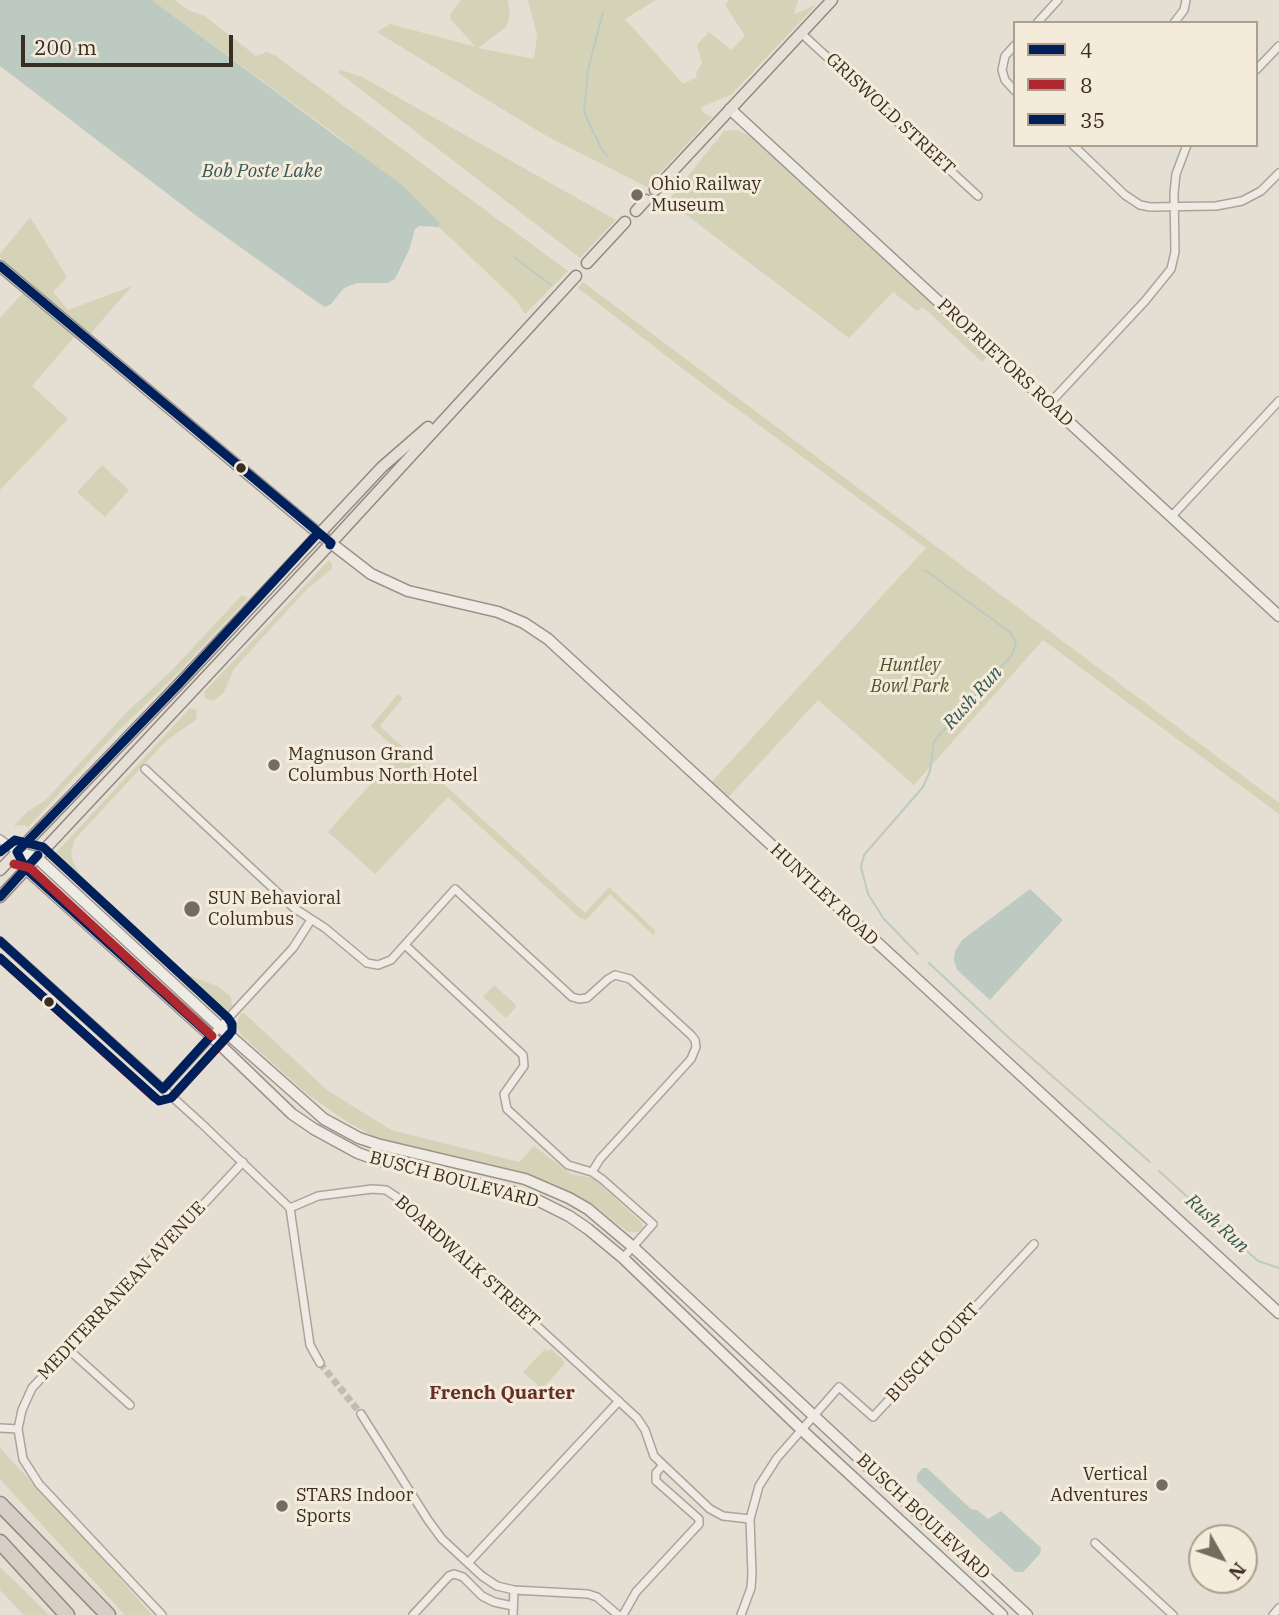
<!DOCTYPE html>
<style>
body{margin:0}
#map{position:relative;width:1279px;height:1615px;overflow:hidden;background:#e5ded3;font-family:"IBM Plex Serif",serif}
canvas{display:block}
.legend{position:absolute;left:1013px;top:21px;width:245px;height:126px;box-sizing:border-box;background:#f4ebdb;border:2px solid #aa9f91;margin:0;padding:9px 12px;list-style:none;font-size:21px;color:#3a2d23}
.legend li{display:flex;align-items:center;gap:14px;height:35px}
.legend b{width:35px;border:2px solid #aa9f91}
.north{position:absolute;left:1188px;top:1524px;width:70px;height:70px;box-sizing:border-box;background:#f4ebdb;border:2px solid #aa9f91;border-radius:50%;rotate:130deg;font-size:19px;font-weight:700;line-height:28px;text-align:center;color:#3a2d23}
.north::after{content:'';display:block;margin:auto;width:24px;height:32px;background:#766b61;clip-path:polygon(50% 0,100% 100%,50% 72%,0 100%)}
.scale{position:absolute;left:21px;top:35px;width:212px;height:32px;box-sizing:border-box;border:4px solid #3a2d23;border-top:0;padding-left:9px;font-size:21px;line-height:24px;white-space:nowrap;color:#3a2d23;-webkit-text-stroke:5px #f4ebdb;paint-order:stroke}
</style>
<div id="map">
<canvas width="1279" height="1615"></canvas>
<ul class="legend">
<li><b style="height:9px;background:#00205b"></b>4</li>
<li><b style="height:9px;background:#af272f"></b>8</li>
<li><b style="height:9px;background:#00205b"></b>35</li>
</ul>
<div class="north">N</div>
<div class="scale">200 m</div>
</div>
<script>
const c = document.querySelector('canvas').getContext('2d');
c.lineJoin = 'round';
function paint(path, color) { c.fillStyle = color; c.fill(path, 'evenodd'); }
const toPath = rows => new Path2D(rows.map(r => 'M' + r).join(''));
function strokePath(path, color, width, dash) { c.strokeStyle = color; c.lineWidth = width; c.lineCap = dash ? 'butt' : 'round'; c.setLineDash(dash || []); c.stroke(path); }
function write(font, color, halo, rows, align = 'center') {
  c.font = font + ' "IBM Plex Serif",serif'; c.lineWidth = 6; c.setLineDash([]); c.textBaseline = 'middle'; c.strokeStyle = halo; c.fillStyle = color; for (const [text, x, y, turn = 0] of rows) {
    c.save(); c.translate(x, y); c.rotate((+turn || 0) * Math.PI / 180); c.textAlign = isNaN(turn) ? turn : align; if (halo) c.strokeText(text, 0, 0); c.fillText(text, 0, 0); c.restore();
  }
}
paint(toPath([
 [152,0,175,0,188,10,205,16,256,56,267,52,276,56,568,271,525,314,516,300,439,227,439,222,343,140],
 [461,0,508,0,510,16,506,27,478,48,534,59,537,35,528,0,656,0,625,19,683,84,697,77,696,73,702,63,697,45,709,32,731,50,745,36,725,5,729,0,798,0,794,14,816,5,731,95,701,107,703,113,712,117,647,187,543,134,377,32,390,24,476,47,451,20,450,14],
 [341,70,362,77,616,220,580,258,338,72],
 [737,130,750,136,988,356,982,362,923,307,917,311,893,292,849,338,668,201,724,131],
 [30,217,67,277,53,292,68,310,132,286,91,333,75,336,32,386,68,419,0,490,0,318,22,294,24,280,0,257,0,254],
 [583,282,1279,803,1279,814,1043,640,914,785,818,700,724,802,707,787,926,548,695,378,578,288],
 [102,465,129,490,105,517,77,492],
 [329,560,332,563,332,569,307,589,243,659,234,669,224,692,214,701,206,699,204,692],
 [242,595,248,598,177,674,113,736,28,827,25,825,14,826,28,811,43,802,54,791,124,715,171,671],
 [398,694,403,698,380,726,585,913,609,887,656,931,653,935,610,894,586,920,580,918,448,797,375,874,328,832,399,752,371,726],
 [190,708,197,710,196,720,166,741,75,839,71,853,73,862,81,875,188,975,219,987,231,997,232,1007,223,1014,214,1011,60,867,56,861,58,859,58,855,54,855],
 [494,985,517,1006,506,1018,483,997],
 [241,1013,244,1013,327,1090,391,1130,519,1162,534,1146,571,1174,593,1178,642,1223,643,1227,639,1232,628,1232,595,1206,576,1195,519,1171,392,1142,371,1135,346,1121,307,1094,242,1036,236,1026],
 [545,1349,548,1351,551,1349,564,1361,564,1365,542,1389,523,1372],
 [0,1448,94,1549,152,1615,125,1615,8,1488,0,1479],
 [0,1567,32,1598,49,1615,24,1615,0,1590]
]), '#d4d3b7');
paint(toPath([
 [0,0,152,0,403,186,439,222,439,227,419,226,415,229,409,250,395,279,388,283,357,283,344,288,331,304,325,307,320,304,198,217,0,66],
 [1030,889,1063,920,990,1000,957,970,954,960,955,951,962,940],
 [923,1468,927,1468,971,1509,977,1510,988,1519,1001,1511,1041,1548,1040,1554,1023,1572,1015,1572,917,1481,917,1474]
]), '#bdcac2');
strokePath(toPath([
 [603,12,588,70,584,112,601,148,607,156],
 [514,257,551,285],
 [918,954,884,919,868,894,861,867,864,855,923,787,930,771,934,741,1012,655,1016,643,1011,633,925,570],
 [929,963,1009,1038,1150,1162],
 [1159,1171,1258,1261,1279,1268]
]), '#bdcac2', 2);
strokePath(toPath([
 [320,1363,361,1414]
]), '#c3bbb0', 7, [7, 3.5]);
const street = toPath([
 [1037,23,1058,0],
 [1174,23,1184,10,1186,0],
 [801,33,978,196],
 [1015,45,1005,56,1002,70,1005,80,1015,91],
 [1256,70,1279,46],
 [1073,145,1125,195,1140,205,1150,207,1216,206,1242,201,1261,191,1279,173],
 [1049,404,1145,301,1171,269,1175,252,1174,193,1176,174,1187,145],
 [1171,517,1279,401],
 [145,769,294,908,325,928,367,963,378,965,391,960,455,889,572,997,579,999,587,998,608,979,615,975,630,979,691,1035,695,1040,696,1047,691,1059,600,1159,592,1172],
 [0,839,17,852],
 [0,941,201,1123,290,1208,310,1345,320,1363],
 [405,945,523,1055,524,1066,504,1094,507,1109,568,1165,592,1172,602,1179,653,1224,623,1258],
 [163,1089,293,948,311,920],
 [290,1208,318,1196,372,1189,386,1190,398,1198,637,1418,645,1430,654,1456,710,1509,723,1516,750,1519],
 [68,1349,130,1405],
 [361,1414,428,1520,442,1539,482,1576,497,1586,514,1590,588,1594,597,1597,618,1615],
 [0,1428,18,1429],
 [1095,1543,1173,1615],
 [468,1563,619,1401],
 [162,1615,39,1484,23,1459,18,1429,22,1410,32,1388,243,1162],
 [413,1615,449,1576,454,1574,463,1577,482,1596,494,1602,513,1606],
 [513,1615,514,1590],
 [623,1615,636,1592,699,1524,699,1519,656,1481,656,1473,663,1465],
 [741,1615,751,1588,752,1574,750,1519,759,1486,777,1458,839,1387,873,1417,1034,1244],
 [1273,1615,1279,1608]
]);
const secondary = toPath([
 [730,109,1279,616],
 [0,266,318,533,371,574,408,591,498,612,524,623,548,639,1279,1313],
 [17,852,36,857,220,1027,324,1119,359,1138,377,1144,525,1179,569,1198,588,1209,633,1247,1027,1615],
 [17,852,26,869,211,1036,292,1114,314,1129,358,1153,377,1160,513,1192,537,1200,569,1216,588,1229,623,1258,803,1431,1002,1615]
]);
const primary = toPath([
 [655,190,832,0],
 [636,211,646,200],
 [587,263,625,222],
 [0,870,178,685,382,467,428,427],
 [0,897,331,543,576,276]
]);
const highway = toPath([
 [0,1504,108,1615],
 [0,1542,67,1615]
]);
strokePath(street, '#aba49b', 10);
strokePath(secondary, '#9b938b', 13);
strokePath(primary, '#918982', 13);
strokePath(highway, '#918982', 17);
strokePath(street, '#eeeae4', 7);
strokePath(secondary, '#eeeae4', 10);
strokePath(primary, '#e5dfd6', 10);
strokePath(highway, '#d7cfc5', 14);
strokePath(toPath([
 [0,266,331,543,330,545],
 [0,897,38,855],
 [0,941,163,1089,211,1036,26,869,17,852,178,685,318,533]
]), '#00205b', 9);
strokePath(toPath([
 [14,864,30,868,212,1036],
 [0,958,155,1098],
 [172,1097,229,1035]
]), '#af272f', 9);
strokePath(toPath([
 [0,852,15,840,43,847,228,1018,232,1024,232,1031,171,1098,159,1101,0,958]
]), '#00205b', 9);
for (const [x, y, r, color] of [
 [637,195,7,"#766b61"],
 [241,468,6,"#3a2d23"],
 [274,765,7,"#766b61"],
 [192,909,9,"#766b61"],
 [49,1002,6,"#3a2d23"],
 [1162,1485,7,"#766b61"],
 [282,1506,7,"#766b61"]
]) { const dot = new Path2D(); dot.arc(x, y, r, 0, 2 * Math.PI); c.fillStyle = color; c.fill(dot); strokePath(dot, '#f4ebdb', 2.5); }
write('18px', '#3a2d23', '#f4ebdb', [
 ["GRISWOLD STREET",890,114,43],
 ["PROPRIETORS ROAD",1005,363,43],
 ["HUNTLEY ROAD",824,895,43],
 ["BUSCH BOULEVARD",454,1180,15],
 ["BOARDWALK STREET",467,1262,42],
 ["MEDITERRANEAN AVENUE",122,1291,-47],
 ["BUSCH COURT",933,1353,-47],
 ["BUSCH BOULEVARD",923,1517,43]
]);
write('18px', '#3a2d23', '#f4ebdb', [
 ["Ohio Railway",651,185],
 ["Museum",651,206],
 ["Magnuson Grand",288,755],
 ["Columbus North Hotel",288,776],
 ["SUN Behavioral",208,899],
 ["Columbus",208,920],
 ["Vertical",1148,1475,"right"],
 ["Adventures",1148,1496,"right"],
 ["STARS Indoor",296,1496],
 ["Sports",296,1517]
], 'left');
write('italic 18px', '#4d552b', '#f4ebdb', [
 ["Huntley",910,666],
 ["Bowl Park",910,687]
]);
write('italic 19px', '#345854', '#f4ebdb', [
 ["Bob Poste Lake",262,172],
 ["Rush Run",973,698,-48],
 ["Rush Run",1217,1224,42]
]);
write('bold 19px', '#632f26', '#f4ebdb', [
 ["French Quarter",502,1394]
]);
</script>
